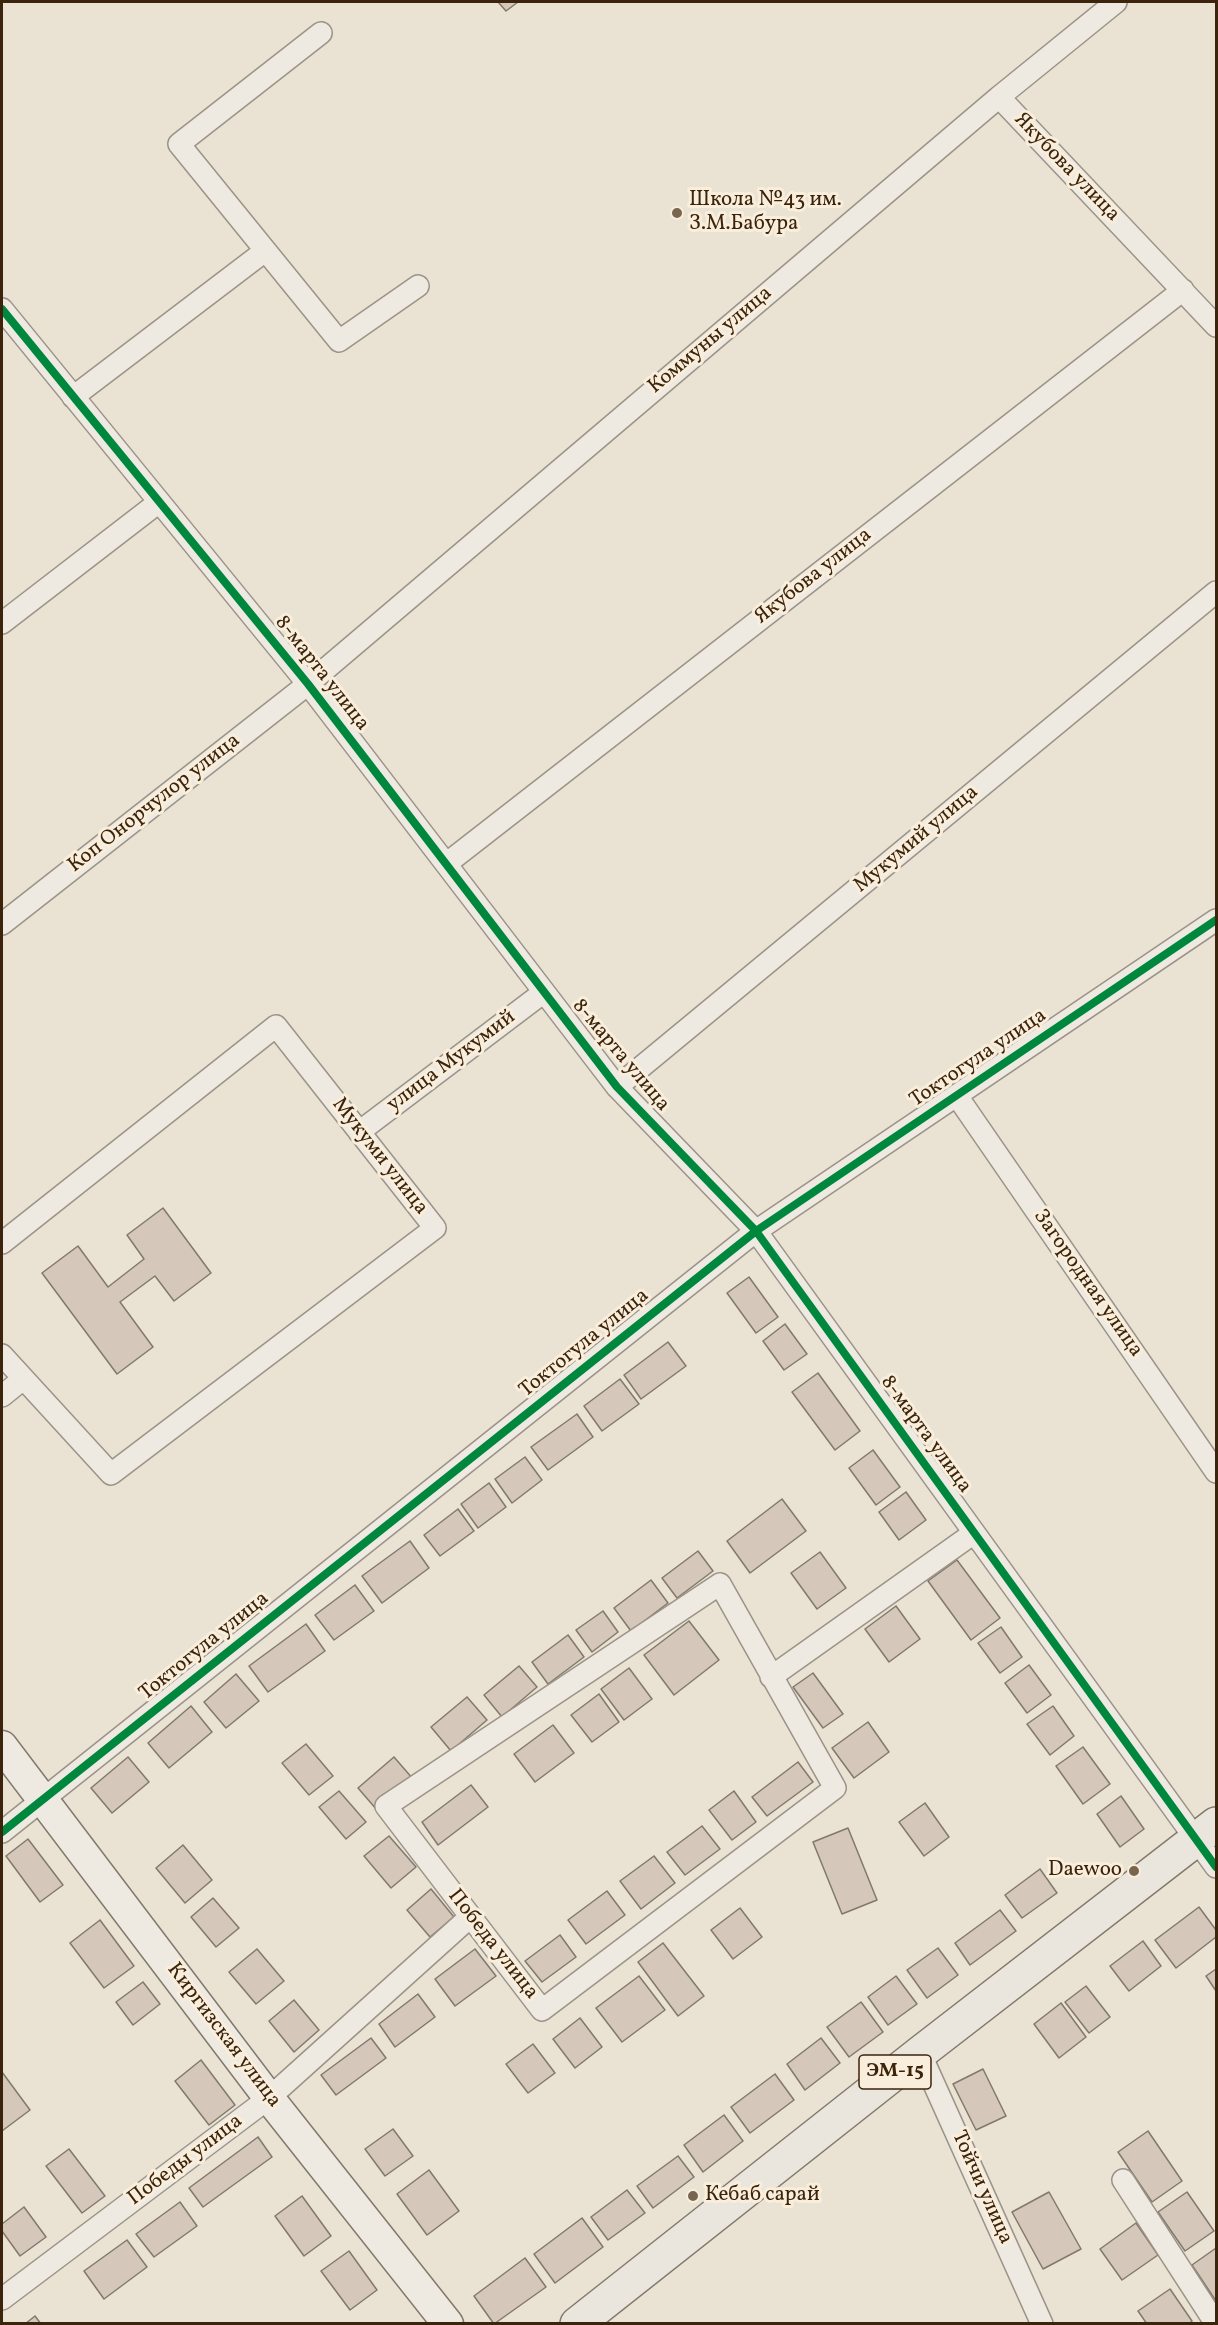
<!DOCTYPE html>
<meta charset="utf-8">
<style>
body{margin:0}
#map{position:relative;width:1218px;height:2325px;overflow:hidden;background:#eae2d2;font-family:Vollkorn,serif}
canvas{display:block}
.frame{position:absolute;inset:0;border:3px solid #3c230b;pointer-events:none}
</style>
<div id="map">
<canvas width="1218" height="2325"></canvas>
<div class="frame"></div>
</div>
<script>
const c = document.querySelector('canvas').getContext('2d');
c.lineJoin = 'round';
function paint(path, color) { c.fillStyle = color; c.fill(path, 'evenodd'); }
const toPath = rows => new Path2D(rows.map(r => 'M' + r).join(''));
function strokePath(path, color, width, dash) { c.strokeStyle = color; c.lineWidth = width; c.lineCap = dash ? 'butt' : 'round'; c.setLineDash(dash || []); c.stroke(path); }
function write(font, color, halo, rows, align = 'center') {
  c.font = font + ' Vollkorn,serif'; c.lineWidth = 6; c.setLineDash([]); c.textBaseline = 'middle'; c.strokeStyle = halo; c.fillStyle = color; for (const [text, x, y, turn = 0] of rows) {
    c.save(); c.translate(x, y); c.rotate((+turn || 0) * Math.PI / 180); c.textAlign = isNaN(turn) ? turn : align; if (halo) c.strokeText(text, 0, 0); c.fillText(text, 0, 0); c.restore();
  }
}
const building = toPath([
 [498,2,518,2,506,11,498,2],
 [163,1208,211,1273,174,1301,155,1276,120,1302,153,1347,117,1374,42,1273,78,1246,108,1287,144,1259,127,1235,163,1208],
 [749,1277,778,1317,756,1333,727,1293,749,1277],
 [785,1324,807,1354,784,1370,763,1341,785,1324],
 [668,1342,686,1366,641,1399,624,1375,668,1342],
 [818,1373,860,1431,835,1450,792,1392,818,1373],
 [620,1379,639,1404,602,1431,584,1406,620,1379],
 [577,1414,593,1437,548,1470,531,1447,577,1414],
 [873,1450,900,1487,876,1505,849,1468,873,1450],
 [525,1457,542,1480,512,1503,495,1479,525,1457],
 [489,1483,506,1507,478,1528,461,1504,489,1483],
 [906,1492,926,1520,899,1540,879,1512,906,1492],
 [782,1499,806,1531,750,1573,727,1541,782,1499],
 [458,1509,474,1531,440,1556,424,1535,458,1509],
 [410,1541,429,1568,382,1603,362,1576,410,1541],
 [698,1551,713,1571,677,1598,662,1578,698,1551],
 [820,1552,846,1588,817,1609,791,1573,820,1552],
 [957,1560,1000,1618,971,1640,928,1581,957,1560],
 [651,1580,668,1603,631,1631,614,1608,651,1580],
 [355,1585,374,1611,334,1640,315,1615,355,1585],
 [896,1606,920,1639,889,1662,865,1629,896,1606],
 [603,1611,618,1632,592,1652,576,1630,603,1611],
 [689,1621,719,1660,674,1695,644,1655,689,1621],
 [306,1624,325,1651,268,1692,249,1666,306,1624],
 [1001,1627,1022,1657,1000,1673,978,1643,1001,1627],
 [568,1635,584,1657,548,1684,532,1662,568,1635],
 [1029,1665,1051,1695,1027,1713,1005,1683,1029,1665],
 [519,1666,537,1687,502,1717,484,1695,519,1666],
 [629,1668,652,1699,624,1720,601,1689,629,1668],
 [813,1673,843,1714,823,1728,793,1687,813,1673],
 [236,1674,259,1701,226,1728,204,1702,236,1674],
 [599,1694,619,1722,592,1742,571,1715,599,1694],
 [467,1697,487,1720,451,1751,431,1727,467,1697],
 [191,1706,212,1732,169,1768,148,1743,191,1706],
 [1053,1706,1074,1736,1050,1755,1027,1724,1053,1706],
 [868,1722,889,1752,854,1778,832,1748,868,1722],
 [553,1725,574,1753,535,1782,514,1754,553,1725],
 [306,1744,333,1776,309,1795,282,1763,306,1744],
 [1083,1747,1110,1784,1083,1804,1056,1766,1083,1747],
 [128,1757,149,1782,112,1813,91,1788,128,1757],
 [394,1757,413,1779,377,1810,358,1788,394,1757],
 [798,1762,813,1782,767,1816,752,1797,798,1762],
 [471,1785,488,1807,438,1845,422,1822,471,1785],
 [339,1791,366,1822,346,1839,319,1807,339,1791],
 [734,1791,756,1822,732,1840,709,1810,734,1791],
 [1121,1796,1144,1829,1120,1847,1097,1814,1121,1796],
 [925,1803,949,1837,924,1856,899,1822,925,1803],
 [702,1826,720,1849,685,1875,667,1852,702,1826],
 [848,1828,877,1900,842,1914,813,1842,848,1828],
 [389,1836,416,1867,391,1888,364,1856,389,1836],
 [28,1839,63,1885,40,1902,6,1856,28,1839],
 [183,1845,212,1880,185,1903,156,1868,183,1845],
 [654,1856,675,1883,641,1909,620,1881,654,1856],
 [1040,1869,1057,1893,1022,1918,1005,1895,1040,1869],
 [431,1889,454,1917,430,1937,407,1910,431,1889],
 [607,1891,625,1915,586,1944,568,1920,607,1891],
 [213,1898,239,1928,216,1947,191,1917,213,1898],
 [1199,1907,1216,1930,1216,1937,1176,1968,1155,1940,1199,1907],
 [740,1908,762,1937,733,1959,711,1930,740,1908],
 [1000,1910,1016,1931,970,1965,955,1943,1000,1910],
 [100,1920,134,1966,104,1988,70,1943,100,1920],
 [560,1935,576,1957,542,1982,525,1961,560,1935],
 [1143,1941,1161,1966,1129,1991,1110,1966,1143,1941],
 [663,1943,704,1996,678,2016,638,1962,663,1943],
 [938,1948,958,1975,927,1998,907,1970,938,1948],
 [257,1949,284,1981,256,2004,229,1972,257,1949],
 [475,1949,496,1976,455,2006,435,1979,475,1949],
 [1216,1969,1216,1991,1206,1976,1216,1969],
 [639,1976,665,2010,622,2042,596,2008,639,1976],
 [896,1976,917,2004,888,2025,868,1997,896,1976],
 [143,1982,160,2004,133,2025,116,2002,143,1982],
 [1086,1986,1110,2017,1089,2033,1065,2002,1086,1986],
 [418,1994,435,2017,395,2047,379,2024,418,1994],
 [294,2000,319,2030,294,2052,269,2021,294,2000],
 [861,2002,883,2032,849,2057,827,2027,861,2002],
 [1061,2003,1086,2037,1059,2058,1034,2024,1061,2003],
 [580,2018,602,2047,575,2068,553,2039,580,2018],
 [371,2038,386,2058,336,2095,321,2075,371,2038],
 [821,2038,840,2063,805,2090,787,2064,821,2038],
 [533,2044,555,2073,528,2093,506,2064,533,2044],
 [201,2060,235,2105,209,2125,175,2081,201,2060],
 [983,2069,1006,2116,976,2130,953,2084,983,2069],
 [2,2072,30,2110,2,2131,2,2072],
 [775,2074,794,2100,750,2133,731,2107,775,2074],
 [724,2115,743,2141,703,2172,684,2145,724,2115],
 [393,2129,413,2156,385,2176,365,2149,393,2129],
 [1148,2131,1182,2181,1152,2202,1118,2152,1148,2131],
 [258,2137,272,2157,203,2207,189,2188,258,2137],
 [69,2149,105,2196,82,2213,46,2166,69,2149],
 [678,2156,694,2177,653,2208,637,2186,678,2156],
 [429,2170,459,2211,427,2235,397,2194,429,2170],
 [627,2190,645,2213,608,2240,591,2217,627,2190],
 [1049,2192,1081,2249,1043,2269,1012,2212,1049,2192],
 [1187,2192,1214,2231,1185,2251,1158,2212,1187,2192],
 [302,2196,331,2236,304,2256,275,2216,302,2196],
 [180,2202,197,2226,154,2257,136,2234,180,2202],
 [24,2207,46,2237,20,2256,2,2231,2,2224,24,2207],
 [582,2218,603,2247,555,2283,534,2254,582,2218],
 [1136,2223,1158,2255,1122,2280,1100,2249,1136,2223],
 [127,2240,147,2267,104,2299,84,2271,127,2240],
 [1216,2248,1216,2301,1192,2265,1216,2248],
 [349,2251,377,2290,350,2310,321,2271,349,2251],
 [525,2258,546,2287,494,2324,474,2296,525,2258],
 [1170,2289,1192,2321,1189,2324,1147,2324,1138,2311,1170,2289],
 [35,2316,41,2324,25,2324,35,2316]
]);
paint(building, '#d5c7ba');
strokePath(building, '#82796d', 1.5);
const street = toPath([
 [321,33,179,144,339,341,418,286],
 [999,97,1216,326],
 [2,309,308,684,617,1087,756,1231,1216,1867],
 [73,397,265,251],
 [2,623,159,502],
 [446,864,1183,290],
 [2,924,308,684,999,97,1116,2],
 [617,1087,1216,592],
 [957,1096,1216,1472],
 [359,1132,544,992],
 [2,1243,276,1026,435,1228,111,1474,2,1355],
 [2,1396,23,1379],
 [720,1584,835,1788,542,2010,386,1806,720,1584],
 [771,1677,974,1533],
 [2,1832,756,1231,1216,920],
 [920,2053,1042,2324],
 [1123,2180,1216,2324],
 [2,2299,269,2098,470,1917]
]);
const secondary = toPath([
 [2,1746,269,2098,448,2324]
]);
const primary = toPath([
 [577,2324,920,2053,1216,1824]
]);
strokePath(street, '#9b9387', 24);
strokePath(secondary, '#82796d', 33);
strokePath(primary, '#82796d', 36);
strokePath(street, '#eeeae1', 21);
strokePath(secondary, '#eeeae1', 30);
strokePath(primary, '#ebe6dd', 33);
strokePath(toPath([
 [2,309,308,684,617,1087,756,1231,1216,1867],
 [2,1832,756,1231,1216,920]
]), '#00873e', 8);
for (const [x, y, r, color] of [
 [677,213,6,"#796651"],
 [1134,1871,6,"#796651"],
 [693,2196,6,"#796651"]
]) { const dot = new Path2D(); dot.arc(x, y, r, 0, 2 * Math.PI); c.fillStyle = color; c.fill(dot); strokePath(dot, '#f8eedb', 2); }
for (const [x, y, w] of [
 [895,2072,72]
]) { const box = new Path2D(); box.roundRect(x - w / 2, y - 17, w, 34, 4.5); c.fillStyle = '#f8eedb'; c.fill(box); strokePath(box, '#3c230b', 1.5); }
write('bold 20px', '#3c230b', null, [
 ["ЭМ-15",895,2072]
]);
write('21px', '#3c230b', '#f8eedb', [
 ["Якубова улица",1066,168,46],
 ["Коммуны улица",711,341,-40],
 ["Якубова улица",814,577,-38],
 ["8-марта улица",321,674,52],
 ["Коп Онорчулор улица",155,804,-38],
 ["Мукумий улица",917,840,-40],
 ["8-марта улица",620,1056,50],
 ["Токтогула улица",979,1059,-34],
 ["улица Мукумий",452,1062,-37],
 ["Мукуми улица",379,1157,52],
 ["Загородная улица",1087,1284,55],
 ["Токтогула улица",585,1344,-39],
 ["8-марта улица",925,1435,54],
 ["Токтогула улица",205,1647,-39],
 ["Победа улица",492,1945,52],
 ["Киргизская улица",223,2036,53],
 ["Победы улица",186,2161,-37],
 ["Тойчи улица",981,2188,66]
]);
write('21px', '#3c230b', '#f8eedb', [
 ["Школа №43 им.",689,201],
 ["З.М.Бабура",689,225],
 ["Daewoo",1122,1871,"right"],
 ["Кебаб сарай",705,2196]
], 'left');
</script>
